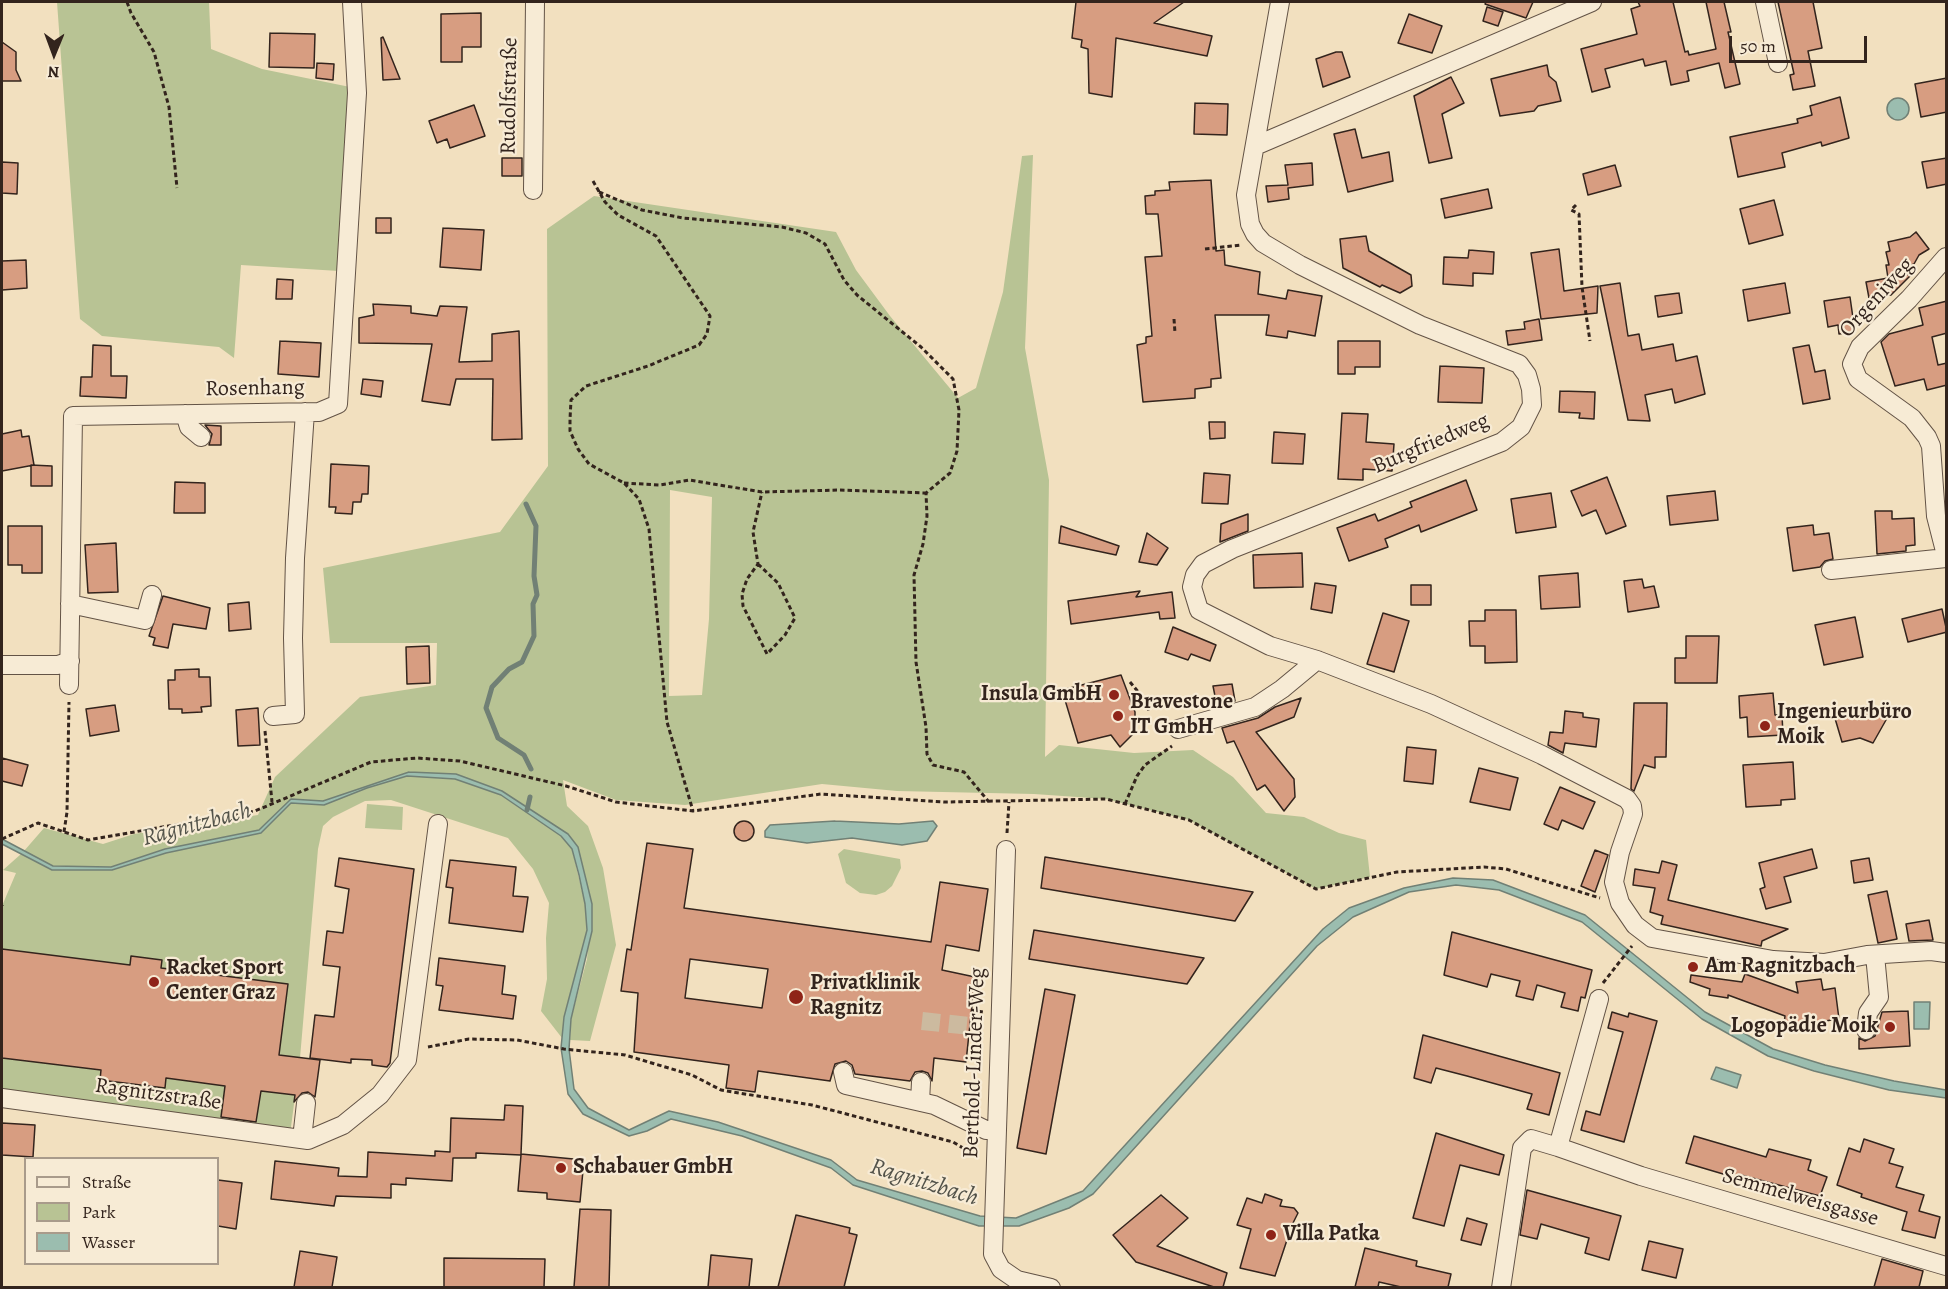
<!DOCTYPE html>
<meta charset="utf-8">
<style>
body{margin:0}
#map{position:relative;width:1948px;height:1289px;overflow:hidden;background:#f2e0bf;font-family:Alegreya,serif}
canvas{display:block}
.frame{position:absolute;inset:0;border:3px solid #33241d;pointer-events:none}
.legend{position:absolute;left:24px;top:1157px;width:195px;height:108px;box-sizing:border-box;background:#f7ebd5;border:2px solid #a99b8b;margin:0;padding:8px 10px;list-style:none;font-size:18px;color:#33241d}
.legend li{display:flex;align-items:center;gap:12px;height:30px}
.legend b{width:30px;border:2px solid #a99b8b}
.north{position:absolute;left:24px;top:24px;width:60px;height:60px;-webkit-text-stroke:4px #f7ebd5;paint-order:stroke;rotate:181deg;font-size:16px;font-weight:700;line-height:24px;text-align:center;color:#33241d}
.north::after{content:'';display:block;margin:auto;width:21px;height:27px;background:#33241d;clip-path:polygon(50% 0,100% 100%,50% 72%,0 100%)}
.scale{position:absolute;left:1729px;top:36px;width:138px;height:27px;box-sizing:border-box;border:3px solid #33241d;border-top:0;padding-left:8px;font-size:18px;line-height:21px;white-space:nowrap;color:#33241d;-webkit-text-stroke:4px #f7ebd5;paint-order:stroke}
</style>
<div id="map">
<canvas width="1948" height="1289"></canvas>
<div class="frame"></div>
<ul class="legend">
<li><b style="height:8px;background:#f7ebd5"></b>Straße</li>
<li><b style="height:16px;background:#b8c394"></b>Park</li>
<li><b style="height:16px;background:#9bbdaf"></b>Wasser</li>
</ul>
<div class="north">N</div>
<div class="scale">50 m</div>
</div>
<script>
const c = document.querySelector('canvas').getContext('2d');
c.lineJoin = 'round';
function paint(path, color) { c.fillStyle = color; c.fill(path, 'evenodd'); }
const toPath = rows => new Path2D(rows.map(r => 'M' + r).join(''));
function strokePath(path, color, width, dash) { c.strokeStyle = color; c.lineWidth = width; c.lineCap = dash ? 'butt' : 'round'; c.setLineDash(dash || []); c.stroke(path); }
function write(font, color, halo, rows, align = 'center') {
  c.font = font + ' Alegreya,serif'; c.lineWidth = 4.5; c.setLineDash([]); c.textBaseline = 'middle'; c.strokeStyle = halo; c.fillStyle = color; for (const [text, x, y, turn = 0] of rows) {
    c.save(); c.translate(x, y); c.rotate((+turn || 0) * Math.PI / 180); c.textAlign = isNaN(turn) ? turn : align; if (halo) c.strokeText(text, 0, 0); c.fillText(text, 0, 0); c.restore();
  }
}
paint(toPath([
 [57,2,209,2,211,49,262,69,350,87,339,271,241,265,234,358,219,347,102,336,80,319],
 [1033,155,1025,348,1049,480,1045,757,1059,745,1134,753,1193,750,1233,777,1266,813,1304,817,1339,833,1366,840,1370,877,1316,889,1189,820,1106,799,1034,794,897,791,822,784,685,805,616,800,563,780,567,806,588,826,603,868,616,945,590,1041,570,1040,571,1019,587,959,592,904,568,834,502,791,456,774,409,772,323,801,291,799,259,830,165,849,111,867,53,866,24,851,44,828,103,844,134,834,258,815,275,777,360,697,436,685,437,643,330,643,323,568,500,532,548,466,547,229,594,196,836,232,856,270,890,316,958,398,976,388,1003,292,1022,156],
 [670,490,712,497,709,619,702,695,669,696],
 [407,776,455,779,501,795,561,836,572,849,585,904,587,930,564,1017,562,1038,541,1011,547,979,546,938,549,903,533,869,508,838,391,800,365,801,333,817,323,826,318,849,300,1058,291,1127,286,1137,2,1098,2,906,16,873,3,870,21,854,52,870,112,870,166,853,261,833,291,803,324,805,367,788],
 [367,804,403,807,402,830,365,828],
 [844,849,900,859,901,868,892,886,885,892,876,895,860,893,846,883,838,854]
]), '#b8c394');
const water = toPath([
 '1887 109a11 11 0 1 1 22 0a11 11 0 1 1-22 0Z',
 [409,772,456,774,502,791,568,834,578,847,592,904,592,931,571,1019,569,1049,574,1089,588,1108,629,1130,669,1111,718,1122,831,1160,857,1180,980,1216,1016,1218,1083,1191,1323,929,1349,908,1404,888,1453,878,1493,880,1585,915,1705,1012,1773,1049,1825,1065,1894,1081,1946,1090,1946,1098,1889,1090,1814,1071,1768,1056,1702,1019,1582,922,1499,890,1456,885,1409,892,1353,917,1317,946,1093,1194,1069,1208,1019,1226,979,1226,853,1185,831,1168,742,1136,671,1119,647,1131,629,1136,583,1114,568,1094,561,1048,564,1017,587,930,585,904,579,875,572,849,561,836,501,795,455,779,407,776,367,788,324,805,291,803,261,833,166,853,112,870,52,870,2,844,2,839,53,866,111,867,165,849,259,830,291,799,323,801,409,772],
 [835,821,899,824,933,821,937,826,927,841,902,845,852,838,807,843,765,837,765,831,770,825,835,821],
 [1914,1002,1930,1002,1929,1029,1914,1029,1914,1002],
 [1716,1067,1741,1075,1737,1088,1711,1079,1716,1067]
]);
paint(water, '#9bbdaf');
strokePath(water, '#718075', 1.5);
strokePath(toPath([
 [526,504,536,526,534,576,537,595,533,604,534,636,522,662,509,669,492,687,486,708,498,738,524,755,531,769],
 [527,810,530,797]
]), '#718075', 5);
const building = toPath([
 [1076,2,1184,2,1154,23,1212,36,1207,56,1116,38,1112,97,1089,93,1088,49,1081,47,1082,40,1072,38,1076,2],
 [1486,2,1533,2,1526,18,1485,4,1486,2],
 [1638,2,1673,2,1685,52,1688,51,1689,55,1716,49,1706,2,1724,2,1731,32,1728,32,1740,84,1725,88,1719,63,1687,71,1689,81,1671,85,1666,61,1645,66,1643,59,1605,69,1610,87,1592,92,1581,49,1637,34,1631,9,1640,6,1638,2],
 [1778,2,1813,2,1822,48,1808,51,1815,86,1793,90,1790,75,1794,74,1778,2],
 [1487,7,1503,12,1498,26,1483,21,1487,7],
 [481,13,481,47,462,47,462,62,441,62,441,14,481,13],
 [1409,14,1442,26,1432,53,1398,43,1409,14],
 [270,33,315,34,314,68,269,67,270,33],
 [383,37,400,79,383,80,381,38,383,37],
 [2,42,16,52,16,70,21,81,2,81,2,42],
 [1336,52,1342,52,1350,77,1323,87,1316,59,1336,52],
 [317,63,334,64,333,80,316,78,317,63],
 [1547,65,1549,76,1556,82,1561,101,1538,106,1534,111,1500,116,1491,79,1547,65],
 [1451,77,1464,103,1442,114,1452,158,1429,163,1414,96,1451,77],
 [1947,78,1947,112,1921,117,1915,84,1947,78],
 [1840,97,1849,138,1822,146,1821,142,1782,153,1785,167,1738,177,1730,137,1798,123,1797,119,1812,115,1810,106,1840,97],
 [1195,103,1228,104,1227,135,1194,134,1195,103],
 [474,105,485,136,450,148,447,139,437,143,429,121,474,105],
 [1355,129,1362,158,1389,152,1393,181,1348,192,1334,134,1355,129],
 [502,158,522,158,522,176,502,176,502,158],
 [1947,158,1947,184,1927,188,1922,162,1947,158],
 [2,162,18,163,17,194,2,193,2,162],
 [1312,163,1313,185,1288,188,1289,199,1268,202,1266,186,1288,185,1285,165,1312,163],
 [1615,165,1621,186,1588,195,1583,174,1615,165],
 [1211,180,1216,251,1224,250,1225,265,1260,272,1258,294,1286,299,1288,290,1322,296,1315,336,1288,331,1287,338,1266,335,1269,315,1215,315,1221,378,1211,379,1211,387,1195,389,1195,398,1143,402,1137,345,1146,343,1146,337,1152,336,1145,257,1162,256,1158,214,1146,214,1145,196,1155,195,1155,191,1170,190,1169,182,1211,180],
 [1488,189,1492,208,1445,218,1441,199,1488,189],
 [1774,200,1783,235,1749,244,1740,209,1774,200],
 [376,218,391,218,391,233,376,233,376,218],
 [443,228,484,230,481,270,440,267,443,228],
 [1916,232,1929,249,1919,255,1914,264,1904,268,1905,275,1912,274,1891,295,1869,298,1866,282,1888,278,1886,265,1889,265,1886,252,1890,251,1888,242,1910,237,1916,232],
 [1366,236,1369,251,1411,275,1412,286,1400,293,1382,285,1380,287,1343,268,1340,239,1366,236],
 [1559,249,1564,291,1598,286,1597,313,1541,319,1531,253,1559,249],
 [1469,250,1494,252,1493,274,1473,273,1473,286,1443,284,1444,257,1468,258,1469,250],
 [26,260,27,288,2,290,2,261,26,260],
 [277,279,293,280,292,299,276,299,277,279],
 [1620,283,1628,336,1639,334,1642,350,1673,344,1676,361,1697,356,1705,394,1675,403,1672,389,1645,395,1650,421,1628,420,1600,286,1620,283],
 [1785,283,1790,313,1748,321,1743,290,1785,283],
 [1679,293,1682,313,1658,317,1655,296,1679,293],
 [1850,297,1855,332,1839,334,1838,325,1828,327,1824,301,1850,297],
 [1947,301,1947,333,1932,337,1938,365,1947,363,1947,385,1927,390,1924,379,1895,386,1881,342,1889,334,1923,325,1919,308,1947,301],
 [373,304,411,306,411,313,437,316,440,306,467,307,459,362,492,361,492,334,519,331,522,439,492,440,493,379,456,379,450,405,422,401,432,344,359,343,359,318,374,315,373,304],
 [1539,319,1542,340,1508,345,1506,331,1525,329,1524,322,1539,319],
 [280,341,321,343,319,377,278,374,280,341],
 [1338,341,1380,341,1380,367,1355,367,1355,374,1338,374,1338,341],
 [93,345,111,346,111,376,127,376,126,398,80,396,81,377,92,377,93,345],
 [1809,345,1815,372,1825,370,1830,399,1803,404,1793,348,1809,345],
 [1440,366,1484,368,1482,403,1438,402,1440,366],
 [363,379,383,381,381,397,361,394,363,379],
 [1560,391,1595,392,1594,419,1579,418,1580,413,1559,412,1560,391],
 [1342,413,1368,414,1366,442,1394,444,1392,471,1363,469,1363,480,1338,479,1342,413],
 [1209,422,1225,422,1225,438,1210,439,1209,422],
 [205,425,221,426,221,445,209,445,212,434,205,425],
 [21,430,22,437,29,436,34,465,2,471,2,434,21,430],
 [1274,432,1305,434,1303,464,1272,463,1274,432],
 [331,464,369,466,368,494,362,494,361,502,353,502,352,514,335,513,336,507,329,507,331,464],
 [31,465,52,466,52,486,31,486,31,465],
 [1204,473,1230,475,1228,504,1202,503,1204,473],
 [1607,477,1626,526,1606,534,1596,510,1582,516,1571,491,1607,477],
 [1466,480,1477,510,1421,532,1419,525,1385,539,1388,547,1349,561,1337,528,1375,514,1378,521,1412,507,1410,502,1466,480],
 [175,482,205,483,205,513,174,513,175,482],
 [1715,491,1718,520,1670,525,1667,496,1715,491],
 [1551,493,1556,527,1516,533,1511,499,1551,493],
 [1875,511,1892,511,1892,519,1914,518,1915,545,1906,546,1906,551,1877,554,1875,511],
 [1248,514,1248,531,1220,542,1221,524,1248,514],
 [1813,525,1814,535,1829,533,1833,559,1825,561,1820,567,1793,571,1787,528,1813,525],
 [8,526,42,526,42,573,22,573,22,565,8,565,8,526],
 [1061,526,1119,546,1116,555,1059,543,1061,526],
 [1147,533,1168,548,1157,565,1139,562,1147,533],
 [116,543,118,592,88,593,85,545,116,543],
 [1302,553,1303,587,1254,588,1253,555,1302,553],
 [1578,573,1580,607,1541,609,1539,576,1578,573],
 [1642,579,1644,588,1654,586,1659,607,1628,612,1624,581,1642,579],
 [1315,583,1336,586,1332,613,1311,609,1315,583],
 [1411,585,1431,585,1431,605,1411,605,1411,585],
 [1140,591,1136,597,1172,592,1175,618,1160,619,1159,612,1071,624,1068,601,1140,591],
 [163,596,210,608,206,629,173,624,168,648,153,645,155,638,149,636,163,596],
 [249,602,251,629,229,631,228,604,249,602],
 [1942,609,1947,632,1908,642,1902,619,1942,609],
 [1485,610,1516,610,1517,662,1485,663,1485,646,1470,646,1469,621,1485,621,1485,610],
 [1383,613,1409,621,1394,672,1367,664,1383,613],
 [1855,617,1863,657,1824,665,1815,625,1855,617],
 [1173,627,1216,645,1210,661,1191,654,1188,660,1165,652,1173,627],
 [1686,636,1719,636,1717,683,1675,683,1675,658,1686,658,1686,636],
 [429,646,430,683,407,684,406,647,429,646],
 [199,669,199,677,210,677,211,706,201,707,202,712,182,713,182,709,169,709,168,680,175,680,175,670,199,669],
 [1121,675,1135,712,1135,732,1120,747,1111,735,1078,743,1062,690,1121,675],
 [1232,684,1235,701,1217,706,1213,686,1232,684],
 [1773,693,1775,715,1782,715,1783,735,1748,737,1747,717,1740,718,1739,696,1773,693],
 [1301,698,1294,717,1256,732,1294,779,1295,797,1284,811,1265,785,1257,790,1234,741,1227,743,1222,728,1258,718,1275,707,1301,698],
 [1634,703,1667,703,1666,757,1655,757,1655,768,1644,765,1634,791,1631,789,1634,703],
 [115,705,119,731,90,736,86,709,115,705],
 [1864,706,1886,720,1873,743,1860,738,1842,742,1834,715,1864,706],
 [258,708,260,745,238,746,236,710,258,708],
 [1565,711,1583,713,1583,717,1599,719,1596,747,1565,743,1563,753,1548,745,1550,732,1563,733,1565,711],
 [1407,747,1436,750,1433,784,1404,781,1407,747],
 [2,758,28,765,22,786,2,781,2,758],
 [1793,762,1795,799,1781,800,1781,805,1746,807,1743,765,1793,762],
 [1479,768,1518,778,1510,810,1470,802,1479,768],
 [1560,787,1595,802,1583,829,1562,820,1558,830,1544,824,1560,787],
 '734 831a10 10 0 1 1 20 0a10 10 0 1 1-20 0Z',
 [647,843,693,849,684,908,931,942,940,882,988,889,979,951,946,945,942,970,975,977,966,1062,934,1058,932,1081,928,1073,922,1071,915,1072,910,1081,855,1074,852,1065,846,1061,835,1064,830,1081,758,1071,755,1092,726,1088,729,1065,634,1052,638,993,621,991,627,949,631,950,647,843],
 [690,959,768,969,762,1008,685,998,690,959],
 [1812,849,1817,868,1784,877,1791,902,1766,909,1760,889,1765,887,1759,863,1812,849],
 [1595,850,1608,855,1595,892,1581,886,1595,850],
 [1045,857,1253,892,1235,921,1041,888,1045,857],
 [339,858,414,869,390,1063,387,1067,372,1065,372,1060,351,1059,351,1063,310,1058,315,1015,334,1017,340,967,323,965,327,931,343,933,349,889,335,886,339,858],
 [1869,858,1873,880,1854,883,1851,861,1869,858],
 [450,860,516,867,513,896,528,897,523,932,449,923,453,888,446,887,450,860],
 [1662,861,1677,865,1668,900,1788,929,1762,941,1761,946,1661,924,1663,916,1650,912,1655,888,1633,885,1635,869,1659,873,1662,861],
 [1887,891,1897,939,1878,943,1868,895,1887,891],
 [1929,920,1933,940,1909,941,1906,924,1929,920],
 [1034,930,1204,958,1187,984,1029,959,1034,930],
 [1452,932,1592,970,1585,998,1581,997,1578,1011,1561,1007,1565,993,1537,985,1533,1000,1516,996,1520,981,1491,974,1487,987,1444,975,1452,932],
 [2,949,130,965,131,956,162,960,161,968,288,984,279,1055,320,1060,315,1097,308,1092,302,1093,294,1102,295,1095,261,1091,256,1122,221,1117,225,1086,166,1078,165,1088,100,1080,101,1070,2,1058,2,949],
 [439,958,505,966,502,994,516,996,513,1019,439,1010,443,986,436,985,439,958],
 [1745,974,1798,993,1796,982,1821,979,1823,990,1835,988,1839,1019,1804,1024,1804,1028,1783,1031,1785,1016,1728,995,1728,998,1709,995,1710,989,1690,982,1691,975,1742,982,1745,974],
 [1045,989,1075,995,1046,1154,1017,1148,1045,989],
 [1908,1011,1910,1046,1859,1049,1859,1038,1865,1041,1875,1036,1882,1012,1908,1011],
 [1612,1012,1628,1017,1629,1013,1657,1021,1624,1142,1581,1130,1586,1111,1600,1115,1623,1032,1608,1028,1612,1012],
 [1423,1035,1560,1073,1549,1115,1527,1109,1532,1094,1467,1076,1436,1068,1431,1083,1414,1078,1423,1035],
 [505,1105,523,1106,521,1154,584,1160,580,1202,547,1199,547,1193,518,1191,521,1155,476,1153,476,1158,453,1158,452,1181,406,1178,406,1185,391,1184,391,1198,336,1196,334,1206,271,1199,275,1161,339,1168,338,1176,367,1177,368,1152,435,1156,435,1151,450,1152,451,1118,504,1120,505,1105],
 [2,1123,35,1125,33,1157,2,1155,2,1123],
 [1436,1133,1504,1155,1499,1175,1460,1165,1444,1226,1413,1218,1436,1133],
 [1694,1136,1766,1157,1769,1149,1811,1160,1808,1170,1827,1177,1820,1196,1741,1175,1740,1179,1686,1163,1694,1136],
 [1864,1139,1894,1149,1889,1163,1903,1167,1896,1187,1924,1195,1919,1211,1940,1217,1935,1238,1902,1230,1907,1212,1861,1197,1862,1194,1837,1185,1849,1148,1860,1152,1864,1139],
 [218,1180,242,1183,236,1229,218,1226,218,1180],
 [1527,1190,1621,1216,1609,1260,1585,1253,1589,1238,1575,1234,1541,1224,1537,1239,1520,1235,1527,1190],
 [1265,1194,1282,1200,1280,1206,1294,1208,1298,1213,1292,1225,1275,1276,1240,1268,1251,1229,1237,1225,1247,1198,1262,1203,1265,1194],
 [1161,1195,1188,1218,1157,1246,1227,1273,1223,1287,1214,1287,1136,1262,1113,1235,1161,1195],
 [580,1209,611,1210,609,1287,574,1287,580,1209],
 [796,1215,850,1228,849,1233,857,1235,844,1287,778,1287,796,1215],
 [1467,1218,1487,1224,1481,1245,1461,1240,1467,1218],
 [1649,1241,1683,1249,1676,1278,1642,1270,1649,1241],
 [1365,1248,1417,1261,1416,1266,1451,1274,1448,1287,1401,1287,1379,1282,1378,1287,1355,1287,1365,1248],
 [300,1251,337,1257,332,1287,294,1287,300,1251],
 [711,1255,752,1259,749,1287,708,1287,711,1255],
 [444,1258,545,1259,544,1287,444,1287,444,1258],
 [1882,1259,1923,1271,1919,1287,1874,1287,1882,1259]
]);
paint(building, '#d79d81');
strokePath(building, '#33241d', 1.5);
strokePath(toPath([
 [922,1021,970,1026]
]), '#ccba9f', 18, [18, 9]);
const minor = toPath([
 [1280,2,1246,195,1250,224,1255,234,1263,243,1300,265,1420,325,1519,364,1527,375,1531,389,1532,405,1521,427,1502,442,1232,549,1203,564,1195,575,1192,587,1199,610,1270,646,1317,660,1431,704,1542,755,1627,799,1632,806,1633,814,1620,852,1614,882,1620,903,1635,925,1652,938,1773,960,1824,963,1867,955,1931,951,1946,953],
 [1765,2,1778,63],
 [1255,146,1592,2],
 [533,190,535,2],
 [1946,257,1909,299,1860,347,1852,364,1858,379,1912,418,1927,437,1931,446,1936,516,1946,555],
 [185,414,189,427,201,437],
 [1831,570,1946,558],
 [70,604,145,620,152,595],
 [2,665,58,665,70,661],
 [69,685,73,416,319,412,338,404,357,93,352,2],
 [273,716,295,714,293,638,295,558,305,412],
 [1178,729,1255,707,1282,689,1317,660],
 [1006,850,993,1254,1001,1269,1017,1280,1051,1288],
 [1866,1030,1868,1013,1879,997,1875,955],
 [843,1072,846,1085,934,1105,986,1130,997,1130],
 [2,1098,308,1140,343,1125,380,1095,407,1060,438,824],
 [920,1102,921,1082],
 [302,1139,306,1103],
 [1558,1147,1641,1176,1946,1266],
 [1501,1288,1522,1148,1531,1139,1558,1147,1599,999]
]);
strokePath(minor, '#635346', 20);
strokePath(toPath([
 [127,2,131,13,154,52,169,107,177,188],
 [593,181,605,202,618,215,656,236,710,316,707,334,699,345,648,366,586,386,571,400,570,419,570,431,578,449,589,464,624,483,639,499,649,529,667,722,693,811],
 [599,192,642,210,683,218,782,227,806,233,825,244,844,280,857,295,921,347,953,379,959,410,957,451,950,473,926,493,927,516,923,544,914,575,916,662,926,727,927,754,933,765,964,772,989,802],
 [1576,205,1571,210,1579,214,1582,287,1590,341],
 [1205,249,1241,245],
 [1174,319,1175,333],
 [624,483,660,485,689,480,762,492,840,490,926,493],
 [758,564,778,583,795,618,785,635,767,654,743,606,742,594,747,579,758,564,753,532,762,492],
 [1130,682,1144,699,1149,711],
 [265,731,272,802],
 [1125,804,1137,776,1145,765,1172,746],
 [64,832,67,812,69,702],
 [1007,833,1009,802],
 [2,839,38,823,88,840,255,811,371,762,417,758,460,761,566,786,616,802,693,811,821,794,945,802,1106,799,1189,820,1316,889,1397,872,1484,867,1506,869,1600,898],
 [2,905,2,906],
 [1603,983,1632,946],
 [971,1010,983,1012],
 [428,1047,469,1039,517,1040,564,1049,625,1055,692,1075,721,1090,812,1105,953,1142,978,1157]
]), '#33241d', 3, [4.5, 3]);
strokePath(minor, '#f7ebd5', 18);
for (const [x, y, r, color] of [
 [1114,695,6,"#8f2418"],
 [1118,716,6,"#8f2418"],
 [1765,726,6,"#8f2418"],
 [1693,967,6,"#8f2418"],
 [154,982,6,"#8f2418"],
 [796,997,8,"#8f2418"],
 [1890,1027,6,"#8f2418"],
 [561,1168,6,"#8f2418"],
 [1271,1235,6,"#8f2418"]
]) { const dot = new Path2D(); dot.arc(x, y, r, 0, 2 * Math.PI); c.fillStyle = color; c.fill(dot); strokePath(dot, '#f7ebd5', 2); }
write('22px', '#33241d', '#f7ebd5', [
 ["Rudolfstraße",510,96,-89],
 ["Orgeniweg",1877,298,-48],
 ["Rosenhang",255,389,-1],
 ["Burgfriedweg",1431,444,-23],
 ["Berthold-Linder-Weg",975,1063,-88],
 ["Ragnitzstraße",158,1095,8],
 ["Semmelweisgasse",1800,1198,16]
]);
write('bold 22px', '#33241d', '#f7ebd5', [
 ["Insula GmbH",1102,695,"right"],
 ["Bravestone",1130,703],
 ["IT GmbH",1130,728],
 ["Ingenieurbüro",1777,713],
 ["Moik",1777,738],
 ["Am Ragnitzbach",1705,967],
 ["Racket Sport",166,969],
 ["Center Graz",166,994],
 ["Privatklinik",810,984],
 ["Ragnitz",810,1009],
 ["Logopädie Moik",1878,1027,"right"],
 ["Schabauer GmbH",573,1168],
 ["Villa Patka",1283,1235]
], 'left');
write('italic 24px', '#525249', '#f7ebd5', [
 ["Ragnitzbach",197,825,-15],
 ["Ragnitzbach",924,1183,17]
]);
</script>
